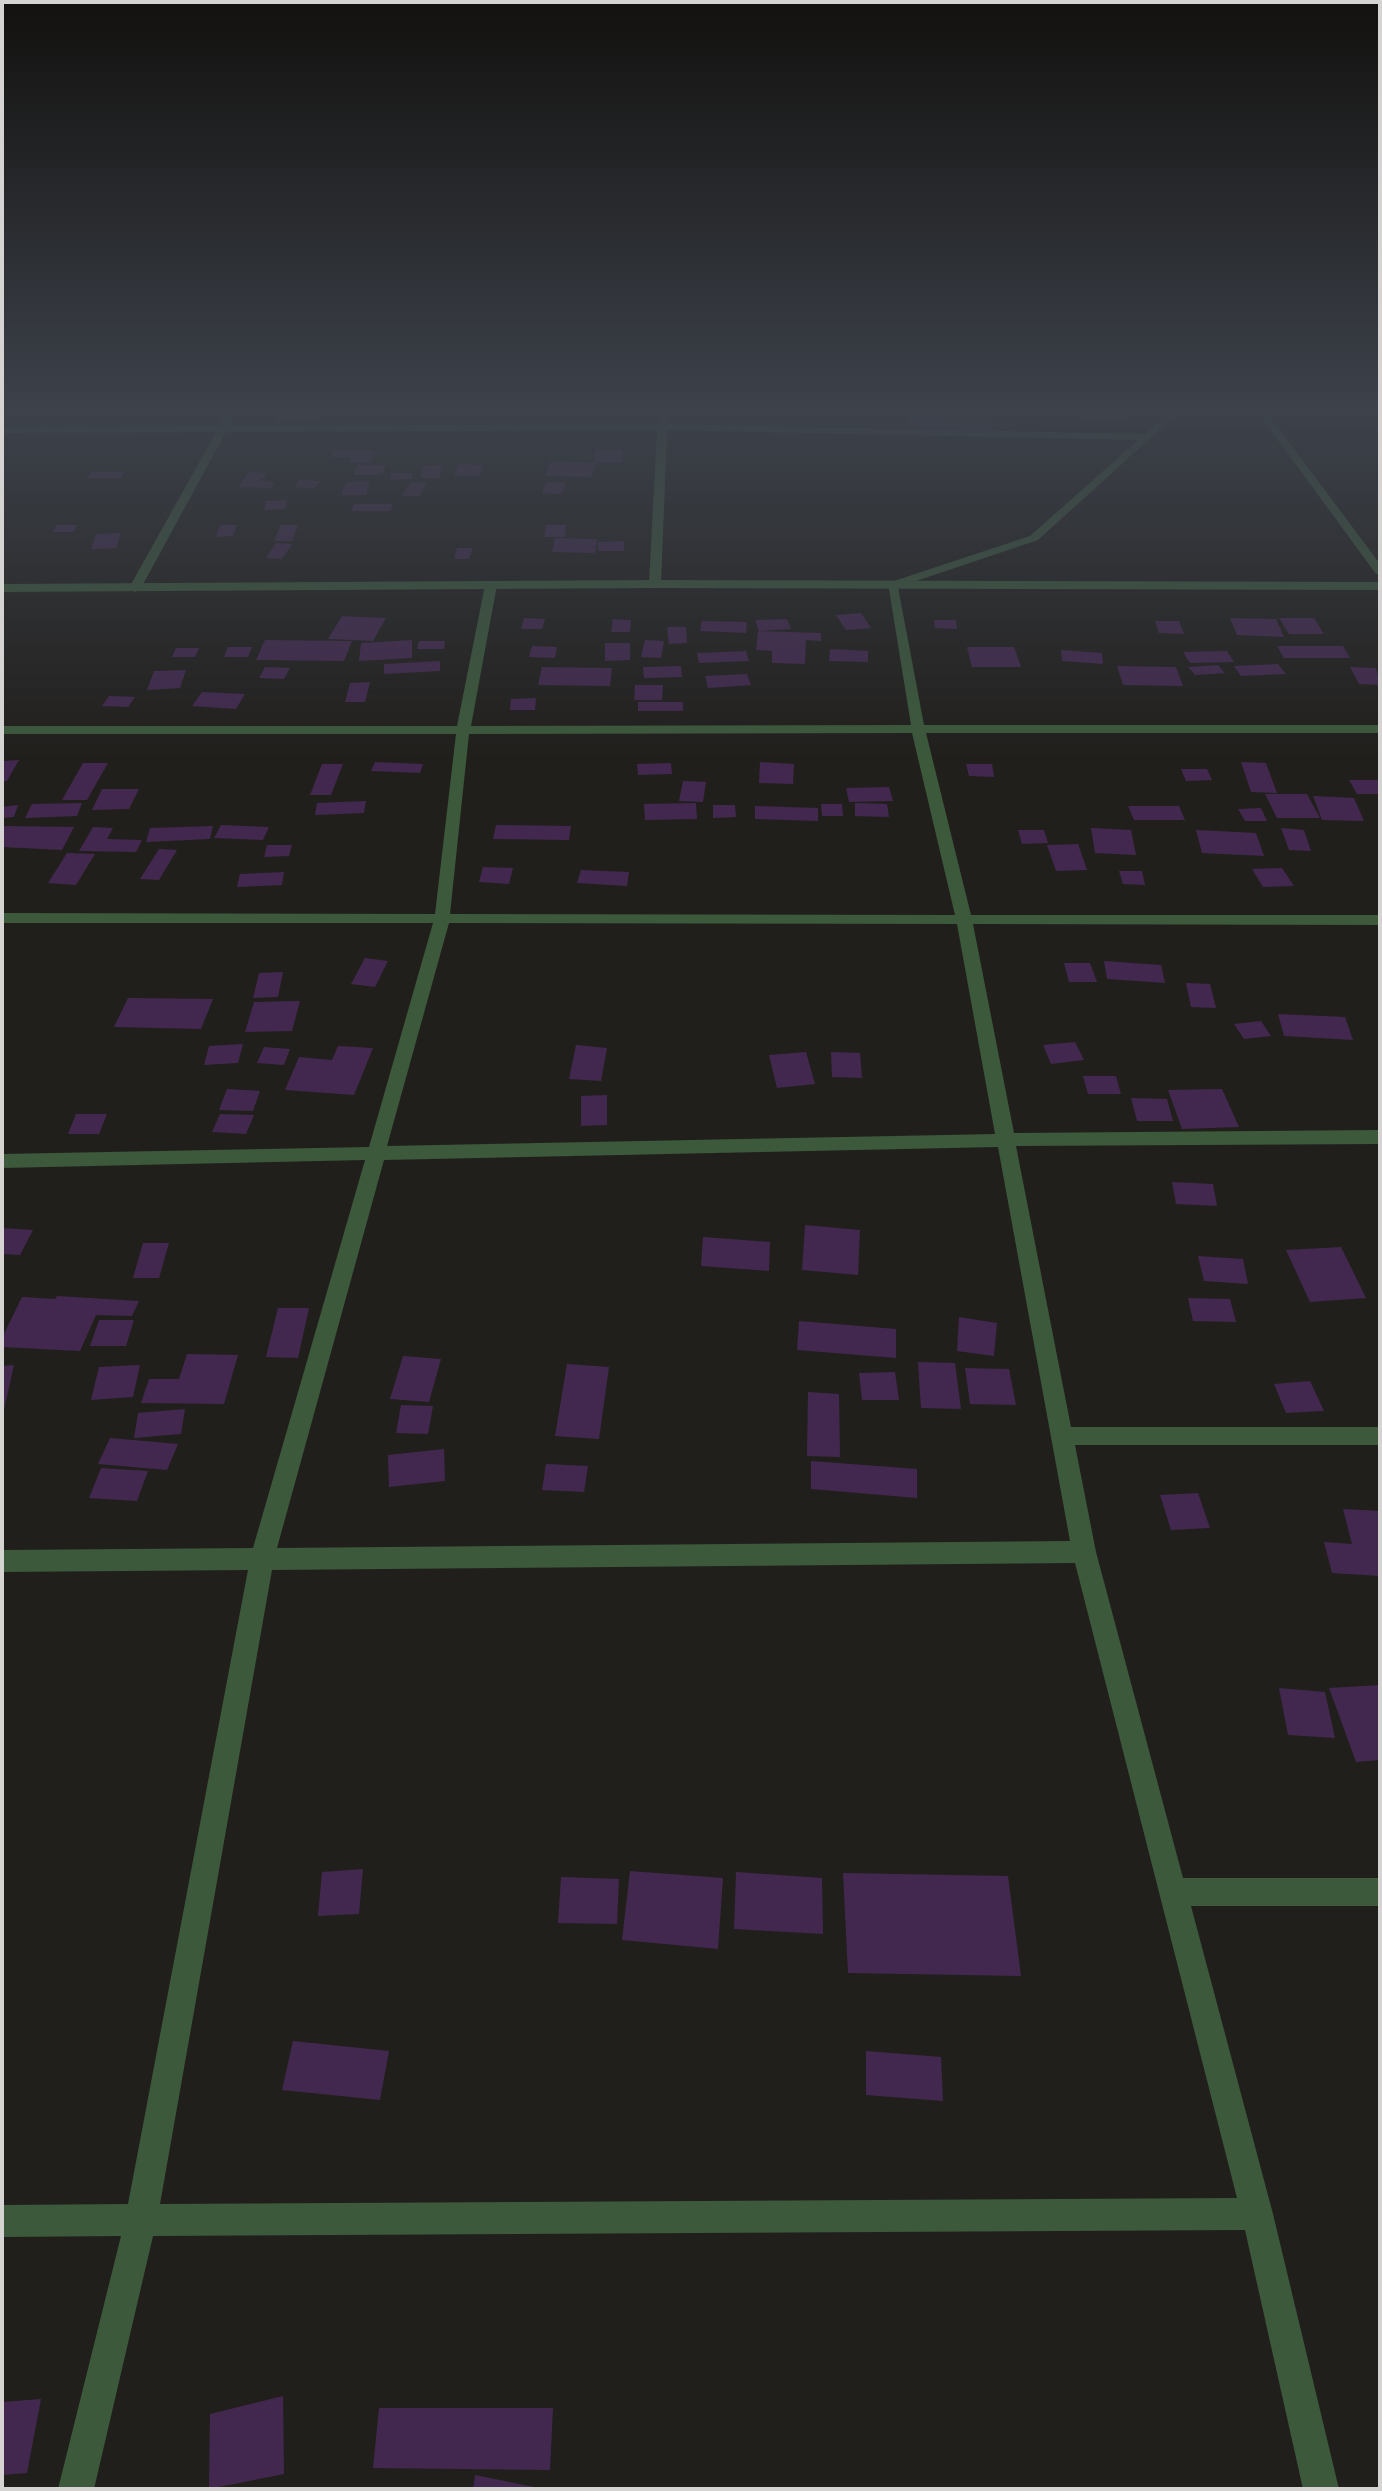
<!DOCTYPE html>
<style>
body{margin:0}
#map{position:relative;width:1382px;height:2491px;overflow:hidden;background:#211f1c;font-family:"Space Grotesk",sans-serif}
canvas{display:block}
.frame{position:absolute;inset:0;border:4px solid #d6d4d2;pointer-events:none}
</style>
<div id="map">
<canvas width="1382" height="2491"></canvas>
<div class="frame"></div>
</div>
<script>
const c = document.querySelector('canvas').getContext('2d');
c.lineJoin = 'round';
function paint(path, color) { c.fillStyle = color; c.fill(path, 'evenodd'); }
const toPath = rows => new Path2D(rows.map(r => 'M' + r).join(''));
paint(toPath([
 [320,415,318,421,274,422,276,416],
 [1077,415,1127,415,1130,420,1080,420],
 [909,418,992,421,994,431,910,428],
 [334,450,376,451,370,463,349,463,352,457,331,457],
 [595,450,623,450,623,463,595,463],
 [550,462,596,463,591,477,545,476],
 [458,464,483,465,480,476,454,476],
 [357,465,386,465,382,475,353,475],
 [442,465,440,478,420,478,423,466],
 [91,472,125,472,121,478,87,478],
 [249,472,267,473,261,481,275,482,271,488,238,487],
 [391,473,413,473,412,479,390,480],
 [300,480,320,481,314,489,294,487],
 [370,481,366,495,341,495,346,482],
 [411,482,427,483,419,496,402,496],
 [546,482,566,483,562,494,542,493],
 [287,500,285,509,264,510,266,501],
 [354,504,393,504,390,511,351,511],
 [57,525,77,525,73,532,53,532],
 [220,525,237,525,233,536,216,537],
 [281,525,298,525,292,541,274,541],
 [546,525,566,525,565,537,544,537],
 [121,533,116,548,91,549,96,534],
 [555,538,597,539,595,553,552,552],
 [624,541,624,551,598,551,598,542],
 [276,543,292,544,282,559,266,558],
 [457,548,473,548,469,559,454,559],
 [861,613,871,628,846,630,836,615],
 [342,616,386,618,373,641,328,639],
 [524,618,545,619,542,629,521,629],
 [1230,618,1276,619,1284,637,1237,635],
 [1279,618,1314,618,1324,634,1289,634],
 [613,619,631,620,630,632,611,632],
 [787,619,791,629,759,631,755,620],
 [934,620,956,620,957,629,935,628],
 [702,621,747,622,746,633,700,631],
 [1155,621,1179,621,1184,634,1159,633],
 [667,627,686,627,687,643,669,644],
 [758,631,821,633,821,641,806,640,805,664,772,663,772,651,756,650],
 [265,640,352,641,344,661,256,660],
 [412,640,412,658,359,661,361,643],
 [645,640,664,641,661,658,641,657],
 [419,641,445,641,444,649,417,649],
 [605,643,630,643,630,660,605,661],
 [532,646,557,647,555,658,529,657],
 [1277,646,1343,646,1350,658,1284,658],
 [228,647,252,647,248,657,224,657],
 [967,647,1014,647,1021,667,972,667],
 [176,648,199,648,195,657,172,657],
 [830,649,868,651,868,662,829,661],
 [1061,650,1102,653,1103,664,1062,661],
 [746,651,749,661,699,663,697,653],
 [1227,651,1234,662,1190,663,1183,652],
 [440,661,440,671,384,674,384,664],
 [1278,664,1286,674,1241,676,1234,666],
 [1218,665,1225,673,1195,675,1188,667],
 [681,666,682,677,644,678,643,667],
 [1117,666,1176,667,1183,686,1123,685],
 [265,667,290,668,284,679,259,678],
 [542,667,612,668,610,686,538,685],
 [1350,667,1376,668,1380,685,1359,684],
 [186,670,180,688,147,690,154,671],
 [747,674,751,685,708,688,705,676],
 [370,682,365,702,345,702,350,683],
 [635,685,663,685,662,700,634,700],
 [202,692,245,694,236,709,192,706],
 [109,696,135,697,128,707,102,706],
 [536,698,535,710,510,710,511,699],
 [638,702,683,702,683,711,638,711],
 [19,760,7,781,2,781,2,761],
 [375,762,423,764,420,773,371,771],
 [760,762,794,764,793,784,759,783],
 [1241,762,1266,763,1277,793,1251,792],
 [83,763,108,763,87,800,62,800],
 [671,763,672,774,638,775,637,764],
 [322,764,343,764,331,795,310,795],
 [966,764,992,764,994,777,969,776],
 [1181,769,1207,769,1212,780,1186,781],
 [1349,780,1380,780,1380,794,1357,794],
 [683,781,706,782,703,802,679,801],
 [889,787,893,801,849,802,846,788],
 [102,789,139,789,129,809,92,810],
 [1265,794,1307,794,1320,818,1277,818],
 [1313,796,1354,798,1364,821,1322,820],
 [366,801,364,813,315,815,317,803],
 [82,803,77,816,25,818,32,804],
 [696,803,697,819,645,820,644,804],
 [855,803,887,804,889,817,855,816],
 [821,804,842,804,843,816,822,816],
 [18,805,14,817,2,818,2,807],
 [713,805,735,805,736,817,713,818],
 [755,806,818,808,818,821,755,819],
 [1128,806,1179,806,1185,820,1134,820],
 [1261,808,1267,821,1245,821,1238,809],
 [221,825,269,827,263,840,214,838],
 [496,825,571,826,569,840,493,839],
 [2,826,74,827,62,850,2,847],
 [213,826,210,839,146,842,150,828],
 [93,827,113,828,107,839,142,840,136,852,79,851],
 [1091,828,1131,830,1136,855,1095,853],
 [1281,828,1304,830,1311,851,1289,850],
 [1018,830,1044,830,1048,843,1022,844],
 [1196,830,1256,833,1264,856,1202,853],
 [1078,844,1087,870,1056,871,1047,845],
 [267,845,292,845,289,856,264,857],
 [159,849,177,850,159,880,140,879],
 [67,853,95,854,76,885,48,883],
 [483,867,513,868,509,884,479,882],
 [1282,868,1294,886,1263,887,1252,869],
 [581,870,629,872,627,886,577,883],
 [1119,871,1142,871,1145,885,1123,884],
 [284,872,282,885,237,887,240,874],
 [365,958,388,961,375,987,351,984],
 [1104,961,1161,965,1165,983,1107,979],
 [1064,963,1090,963,1097,982,1069,982],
 [283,972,278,997,253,998,259,973],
 [1186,983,1210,984,1216,1008,1191,1007],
 [128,998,213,999,201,1029,114,1027],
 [300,1001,292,1031,245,1032,254,1002],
 [1278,1014,1345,1017,1353,1040,1284,1036],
 [1261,1021,1271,1036,1244,1039,1234,1024],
 [1075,1042,1084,1060,1051,1064,1043,1045],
 [243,1044,238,1063,204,1065,209,1046],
 [576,1045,607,1048,601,1081,569,1079],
 [338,1046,373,1048,354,1095,285,1090,299,1057,332,1060],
 [264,1047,290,1049,284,1065,257,1063],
 [806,1052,815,1084,777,1088,769,1055],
 [831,1052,860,1053,862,1078,832,1077],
 [1083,1076,1116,1076,1121,1094,1088,1094],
 [227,1089,260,1091,253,1111,219,1110],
 [1222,1089,1239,1127,1182,1129,1168,1090],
 [607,1095,607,1125,581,1126,581,1096],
 [1131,1098,1167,1099,1173,1121,1137,1121],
 [76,1114,107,1114,99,1134,68,1134],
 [220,1114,254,1115,246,1134,212,1132],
 [1172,1182,1213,1184,1217,1206,1176,1204],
 [805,1225,860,1230,858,1275,802,1270],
 [2,1228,33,1230,20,1255,2,1254],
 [703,1237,770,1242,769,1271,701,1266],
 [143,1243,169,1243,159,1278,133,1278],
 [1341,1247,1366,1298,1310,1302,1286,1250],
 [1198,1256,1243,1259,1248,1284,1204,1281],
 [57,1296,139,1301,132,1316,96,1315,80,1351,2,1347,2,1338,22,1297,55,1299],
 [1188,1298,1230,1299,1236,1322,1193,1321],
 [278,1308,309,1308,298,1358,266,1357],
 [959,1317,997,1323,994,1356,957,1351],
 [99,1320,134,1320,126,1346,90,1346],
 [799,1321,896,1329,896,1358,797,1350],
 [187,1354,238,1355,224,1404,141,1403,149,1379,179,1379],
 [403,1356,441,1359,429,1402,390,1399],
 [918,1362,955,1363,961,1409,921,1408],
 [567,1364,609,1367,599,1439,555,1436],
 [14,1365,3,1414,2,1414,2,1366],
 [140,1365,133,1397,91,1400,99,1367],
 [965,1368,1009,1369,1016,1405,970,1404],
 [895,1372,899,1400,862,1400,859,1373],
 [1310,1381,1324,1411,1286,1413,1274,1384],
 [808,1392,839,1394,840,1457,807,1456],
 [401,1405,433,1406,428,1434,396,1433],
 [185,1409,181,1434,134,1438,138,1413],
 [110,1438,178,1444,167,1470,98,1464],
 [444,1449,445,1481,389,1487,388,1455],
 [811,1461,917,1469,917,1498,811,1489],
 [546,1464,588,1466,584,1492,542,1490],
 [101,1468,148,1471,137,1501,89,1498],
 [1198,1493,1210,1528,1171,1530,1160,1495],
 [1343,1509,1380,1511,1380,1576,1332,1573,1324,1542,1352,1544],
 [1380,1685,1380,1760,1356,1762,1329,1688],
 [1279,1688,1325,1692,1335,1738,1288,1735],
 [363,1869,359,1914,318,1916,322,1872],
 [630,1871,723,1878,718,1949,622,1940],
 [736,1872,822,1878,823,1934,734,1929],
 [843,1873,1008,1876,1021,1976,848,1973],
 [561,1877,619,1879,617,1924,558,1923],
 [293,2041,389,2051,380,2100,282,2090],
 [866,2051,941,2057,943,2101,866,2095],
 [283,2396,284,2474,209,2489,210,2414],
 [41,2399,27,2473,2,2475,2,2402],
 [379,2408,553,2408,550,2470,373,2468],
 [475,2475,539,2488,539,2489,473,2489]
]), '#42284e');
paint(toPath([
 [227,414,236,414,229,426,658,424,659,414,667,414,667,424,1145,434,1168,414,1177,414,1038,540,898,587,924,725,1380,725,1380,733,926,733,971,915,1380,915,1380,925,973,924,1014,1133,1380,1130,1380,1144,1016,1146,1071,1427,1380,1427,1380,1445,1075,1445,1096,1552,1183,1878,1380,1878,1380,1906,1191,1906,1273,2214,1339,2489,1303,2489,1245,2230,153,2236,94,2489,58,2489,121,2236,2,2237,2,2205,128,2204,248,1570,2,1572,2,1550,253,1548,365,1160,2,1168,2,1154,369,1147,433,923,2,923,2,913,435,914,456,734,2,734,2,726,457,726,485,585,491,581,497,585,471,726,911,725,888,583,1030,536,1138,440,667,430,661,584,655,588,649,584,657,430,226,432,141,588,135,592,129,588,216,432,2,433,2,427,219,426,227,414],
 [912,733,955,915,450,914,469,734,912,733],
 [449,923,957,924,995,1134,387,1146,449,923],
 [998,1147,1070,1541,277,1548,384,1160,998,1147],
 [1075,1563,1237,2198,160,2204,272,1570,1075,1563],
 [1259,414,1268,414,1380,564,1380,575,1376,574,1259,414]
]), '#3c593b');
paint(toPath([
 [655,580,1380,582,1380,590,655,588,2,592,2,584,655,580]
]), '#3c593b');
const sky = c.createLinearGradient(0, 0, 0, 762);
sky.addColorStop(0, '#12110f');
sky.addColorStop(0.54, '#3d424b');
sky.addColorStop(1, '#3d424b00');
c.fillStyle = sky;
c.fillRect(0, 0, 1382, 762);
</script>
